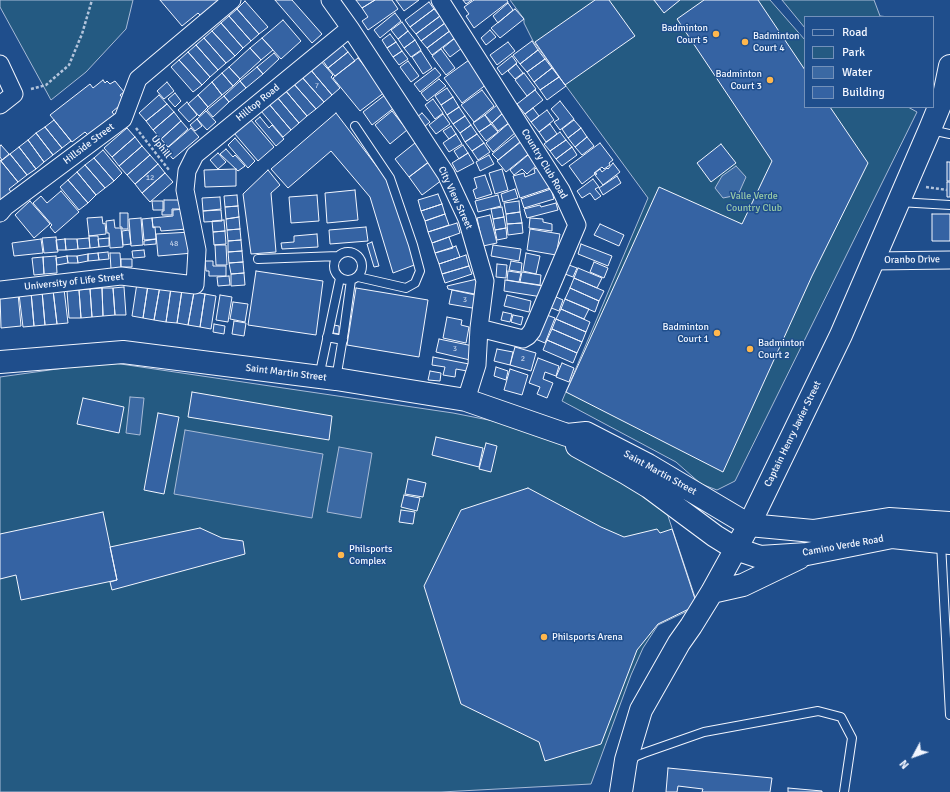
<!DOCTYPE html>
<style>
body{margin:0}
#map{position:relative;width:950px;height:792px;overflow:hidden;background:#1f4e8c;font-family:Signika,sans-serif}
canvas{display:block}
.legend{position:absolute;left:804px;top:16px;width:130px;height:92px;box-sizing:border-box;background:#1f4e8c;border:1px solid #7391ba;margin:0;padding:5px 7px;list-style:none;font-size:12px;color:#f2f6ff}
.legend li{display:flex;align-items:center;gap:8px;height:20px}
.legend b{width:20px;border:1px solid #7391ba}
.north{position:absolute;left:894px;top:736px;width:40px;height:40px;-webkit-text-stroke:3px #1f4e8c;paint-order:stroke;rotate:229deg;font-size:11px;font-weight:700;line-height:16px;text-align:center;color:#f2f6ff}
.north::after{content:'';display:block;margin:auto;width:14px;height:18px;background:#f2f6ff;clip-path:polygon(50% 0,100% 100%,50% 72%,0 100%)}
</style>
<div id="map">
<canvas width="950" height="792"></canvas>
<ul class="legend">
<li><b style="height:5px;background:#1f4e8c"></b>Road</li>
<li><b style="height:11px;background:#245a82"></b>Park</li>
<li><b style="height:11px;background:#3b69a3"></b>Water</li>
<li><b style="height:11px;background:#3563a3"></b>Building</li>
</ul>
<div class="north">N</div>
</div>
<script>
const c = document.querySelector('canvas').getContext('2d');
c.lineJoin = 'round';
function paint(path, color) { c.fillStyle = color; c.fill(path, 'evenodd'); }
const toPath = rows => new Path2D(rows.map(r => 'M' + r).join(''));
function strokePath(path, color, width, dash) { c.strokeStyle = color; c.lineWidth = width; c.lineCap = dash ? 'butt' : 'round'; c.setLineDash(dash || []); c.stroke(path); }
function write(font, color, halo, rows, align = 'center') {
  c.font = font + ' Signika,sans-serif'; c.lineWidth = 3; c.setLineDash([]); c.textBaseline = 'middle'; c.strokeStyle = halo; c.fillStyle = color; for (const [text, x, y, turn = 0] of rows) {
    c.save(); c.translate(x, y); c.rotate((+turn || 0) * Math.PI / 180); c.textAlign = isNaN(turn) ? turn : align; if (halo) c.strokeText(text, 0, 0); c.fillText(text, 0, 0); c.restore();
  }
}
const green = toPath([
 [0,0,133,0,126,29,86,72,51,100,0,7,0,0],
 [510,0,770,0,805,40,805,107,908,107,917,112,735,481,717,490,701,484,676,462,562,401,648,198,533,41,524,23,524,19,510,0],
 [782,0,874,0,880,16,889,17,805,17,805,28,782,0],
 [107,362,453,413,529,428,578,451,664,504,698,606,658,625,643,648,631,675,591,784,441,792,0,792,0,377,107,362]
]);
paint(green, '#245a82');
strokePath(green, '#a8bbd7', 1);
const water = toPath([
 [736,166,746,177,738,195,723,198,715,188,722,176,736,166],
 [130,397,144,398,140,435,126,433,130,397],
 [185,430,323,454,312,518,174,494,185,430],
 [339,447,372,453,361,518,327,512,339,447]
]);
paint(water, '#3b69a3');
strokePath(water, '#a8bbd7', 1);
const building = toPath([
 [160,0,222,0,202,17,198,13,182,26,160,0],
 [275,0,292,0,322,34,312,43,275,0],
 [356,0,375,0,362,8,356,0],
 [375,0,392,0,398,9,368,30,362,21,368,17,362,8,375,0],
 [396,0,419,0,404,11,396,0],
 [463,0,472,0,466,4,463,0],
 [474,0,507,0,508,2,474,28,466,16,469,14,464,7,474,0],
 [595,0,609,0,635,36,565,85,535,42,595,0],
 [654,0,680,0,664,13,654,0],
 [704,0,758,0,805,70,805,107,830,107,868,163,812,276,723,472,566,392,659,187,742,224,772,161,677,19,704,0],
 [245,1,268,27,259,34,237,9,245,1],
 [429,2,434,9,410,27,405,20,429,2],
 [508,3,513,10,498,23,493,16,508,3],
 [237,9,259,34,251,41,229,16,237,9],
 [434,9,440,16,416,34,410,27,434,9],
 [515,9,524,19,500,38,491,28,515,9],
 [395,13,401,21,380,38,374,30,395,13],
 [229,16,251,41,243,48,221,23,229,16],
 [440,16,445,23,421,41,416,34,440,16],
 [283,20,301,41,281,59,262,38,283,20],
 [402,22,408,31,398,39,391,30,402,22],
 [221,23,243,48,235,56,212,31,221,23],
 [445,23,451,30,427,48,421,41,445,23],
 [451,30,456,37,432,55,427,48,451,30],
 [490,30,496,37,486,45,481,38,490,30],
 [212,31,235,56,226,63,204,38,212,31],
 [408,31,415,40,404,48,398,39,408,31],
 [390,34,396,42,387,48,382,40,390,34],
 [204,38,226,63,218,70,196,45,204,38],
 [262,38,273,50,261,60,250,48,262,38],
 [455,38,462,48,450,57,443,48,455,38],
 [415,40,421,50,411,57,404,48,415,40],
 [532,41,538,50,520,64,513,55,532,41],
 [340,42,348,52,328,68,321,58,340,42],
 [396,42,402,51,393,57,387,48,396,42],
 [508,42,515,51,497,65,490,55,508,42],
 [196,45,218,70,210,77,188,52,196,45],
 [250,48,261,60,240,79,229,67,250,48],
 [441,49,455,68,446,75,432,56,441,49],
 [538,50,545,59,527,72,520,64,538,50],
 [402,51,408,59,399,65,393,57,402,51],
 [421,51,432,68,423,74,412,57,421,51],
 [188,52,210,77,202,85,179,60,188,52],
 [348,52,355,61,335,76,328,68,348,52],
 [274,53,279,59,263,74,257,67,274,53],
 [512,56,517,63,502,75,497,68,512,56],
 [358,58,385,92,360,111,333,78,358,58],
 [545,59,552,68,534,82,527,72,545,59],
 [179,60,202,85,193,92,171,67,179,60],
 [320,60,333,75,331,77,340,88,332,95,310,69,320,60],
 [469,60,487,84,462,103,444,78,469,60],
 [408,61,419,76,411,82,400,67,408,61],
 [516,64,523,73,515,79,508,71,516,64],
 [229,67,240,79,233,86,222,73,229,67],
 [257,67,263,74,246,88,240,81,257,67],
 [435,68,441,75,420,92,414,84,435,68],
 [552,68,559,77,540,90,534,82,552,68],
 [310,69,332,95,324,102,301,76,310,69],
 [222,73,233,86,222,95,212,82,222,73],
 [524,73,536,89,527,96,515,80,524,73],
 [301,76,324,102,316,109,293,83,301,76],
 [559,77,566,86,547,100,540,90,559,77],
 [439,79,446,86,427,101,421,93,439,79],
 [103,80,105,83,107,81,110,84,115,81,124,92,120,95,125,101,112,112,116,117,89,136,85,132,72,142,50,115,90,84,93,88,103,80],
 [240,81,246,88,229,102,224,96,240,81],
 [167,82,174,91,164,99,157,91,167,82],
 [212,82,222,95,208,107,198,95,212,82],
 [293,83,316,109,307,116,285,90,293,83],
 [447,88,453,97,441,105,435,96,447,88],
 [285,90,307,116,299,123,277,97,285,90],
 [482,90,494,106,474,122,461,105,482,90],
 [535,90,543,100,525,114,517,104,535,90],
 [175,93,181,101,175,107,168,99,175,93],
 [159,95,167,104,146,121,139,113,159,95],
 [198,95,208,107,199,116,188,104,198,95],
 [385,95,395,107,372,125,363,112,385,95],
 [224,96,229,102,213,117,207,110,224,96],
 [277,97,299,123,291,130,269,104,277,97],
 [453,97,459,107,447,115,441,105,453,97],
 [433,99,443,113,435,119,425,105,433,99],
 [560,101,574,119,560,130,554,122,559,119,551,109,560,101],
 [187,102,197,115,189,122,178,110,187,102],
 [167,104,174,112,153,130,146,121,167,104],
 [269,104,291,130,283,137,261,111,269,104],
 [497,105,503,113,492,123,485,115,497,105],
 [459,107,465,116,453,124,447,115,459,107],
 [533,108,539,116,531,122,525,114,533,108],
 [547,110,554,120,539,132,531,122,547,110],
 [206,111,216,122,207,130,197,119,206,111],
 [392,111,407,130,390,144,375,125,392,111],
 [174,112,181,121,161,139,153,130,174,112],
 [336,113,388,181,417,264,393,273,370,197,331,151,288,188,271,169,336,113],
 [422,113,430,122,424,127,416,118,422,113],
 [503,113,510,122,498,131,492,123,503,113],
 [443,114,450,124,436,134,429,125,443,114],
 [485,115,491,124,479,132,473,123,485,115],
 [465,116,471,125,460,133,453,124,465,116],
 [260,117,269,128,272,125,284,139,276,146,255,121,260,117],
 [197,119,202,126,195,131,190,125,197,119],
 [54,120,71,141,62,148,45,127,54,120],
 [251,120,274,147,258,161,234,133,251,120],
 [574,120,581,128,568,138,562,129,574,120],
 [181,121,188,129,168,147,161,139,181,121],
 [509,123,516,132,493,152,486,143,509,123],
 [491,124,498,132,486,141,479,132,491,124],
 [550,124,557,134,546,142,539,132,550,124],
 [471,125,477,134,465,142,460,133,471,125],
 [451,126,456,134,449,139,443,131,451,126],
 [45,127,62,148,53,155,36,133,45,127],
 [127,128,135,137,112,157,104,148,127,128],
 [191,128,199,137,173,159,165,150,191,128],
 [581,128,587,137,575,147,568,138,581,128],
 [560,132,566,140,550,151,544,144,560,132],
 [36,133,53,155,44,162,28,140,36,133],
 [456,134,462,144,449,152,443,143,456,134],
 [477,134,484,143,472,151,465,142,477,134],
 [516,135,521,141,498,160,492,154,516,135],
 [135,137,142,146,119,166,112,157,135,137],
 [587,137,594,146,582,155,575,147,587,137],
 [235,138,255,161,248,168,228,145,235,138],
 [28,140,44,162,36,169,19,147,28,140],
 [566,140,572,147,556,159,550,151,566,140],
 [522,141,531,152,506,172,497,161,522,141],
 [415,143,429,162,409,177,395,159,415,143],
 [484,143,490,152,478,160,472,151,484,143],
 [600,143,613,160,609,163,610,165,604,169,602,167,594,173,595,174,582,184,569,166,600,143],
 [721,144,736,163,711,182,697,163,721,144],
 [1,145,9,154,2,160,0,157,0,146,1,145],
 [463,145,468,153,459,159,454,151,463,145],
 [142,146,150,155,127,175,119,166,142,146],
 [19,147,36,169,27,175,10,154,19,147],
 [572,147,577,155,562,166,556,159,572,147],
 [226,149,233,157,235,155,245,166,238,171,220,154,226,149],
 [103,150,122,173,114,181,94,158,103,150],
 [218,153,226,162,218,169,210,160,218,153],
 [468,153,474,163,457,172,452,163,468,153],
 [10,154,27,175,18,182,1,161,10,154],
 [150,155,158,164,135,184,127,175,150,155],
 [489,155,494,164,480,171,476,162,489,155],
 [528,155,537,165,527,174,522,169,514,175,510,170,528,155],
 [94,158,114,181,105,188,85,165,94,158],
 [0,160,18,182,9,189,11,192,0,201,0,160],
 [431,160,442,180,422,195,409,177,431,160],
 [947,162,950,162,950,181,947,181,947,162],
 [613,163,620,172,603,185,595,175,597,174,595,173,600,169,602,172,607,168,608,169,613,163],
 [158,164,165,173,142,193,135,184,158,164],
 [85,165,105,188,96,195,77,172,85,165],
 [543,166,550,188,520,198,513,176,524,173,525,177,535,173,534,169,543,166],
 [236,169,236,186,205,187,204,170,236,169],
 [502,169,508,190,495,194,489,173,502,169],
 [268,170,280,185,271,193,276,252,251,254,243,194,268,170],
 [77,172,96,195,88,203,68,180,77,172],
 [165,173,173,182,150,202,142,193,165,173],
 [485,175,492,194,476,199,473,190,477,188,474,178,485,175],
 [617,176,621,183,603,195,599,188,617,176],
 [593,179,599,187,595,189,601,196,595,200,590,193,582,198,577,191,593,179],
 [68,180,88,203,79,210,60,187,68,180],
 [947,182,950,182,950,197,947,197,947,182],
 [515,189,518,198,503,202,501,194,515,189],
 [551,189,554,199,524,208,521,199,551,189],
 [355,190,358,220,327,223,325,193,355,190],
 [61,191,79,212,55,233,50,227,52,225,33,203,41,196,47,203,61,191],
 [438,194,442,204,421,211,418,200,438,194],
 [237,195,238,206,225,207,224,196,237,195],
 [317,195,319,221,291,223,289,197,317,195],
 [498,195,501,206,478,212,475,201,498,195],
 [220,197,221,209,203,211,202,198,220,197],
 [164,200,180,200,181,209,172,209,172,215,162,215,162,211,164,211,164,200],
 [30,201,50,224,34,238,15,215,30,201],
 [152,201,163,201,163,210,153,210,152,201],
 [519,201,520,212,506,214,504,203,519,201],
 [556,203,558,210,527,218,524,209,540,205,541,207,556,203],
 [442,204,445,214,425,221,421,211,442,204],
 [238,206,239,217,226,219,225,207,238,206],
 [502,207,504,217,493,219,491,209,502,207],
 [186,209,187,229,161,231,160,227,153,227,152,218,173,216,173,210,186,209],
 [221,210,222,221,204,222,203,211,221,210],
 [520,212,522,223,507,224,506,214,520,212],
 [120,213,128,213,128,229,122,229,122,227,120,227,120,213],
 [445,214,449,225,428,232,425,221,445,214],
 [932,214,950,214,950,241,932,241,932,214],
 [490,215,497,243,483,246,477,218,490,215],
 [102,217,103,224,105,223,106,234,89,236,87,218,102,217],
 [239,217,240,229,227,230,226,219,239,217],
 [504,217,506,228,495,230,493,219,504,217],
 [141,218,143,245,131,246,129,219,141,218],
 [152,218,153,228,155,227,156,239,144,240,142,219,152,218],
 [530,218,543,219,543,222,552,224,552,231,529,228,530,218],
 [114,220,115,228,121,228,123,247,110,248,109,233,107,233,106,221,114,220],
 [224,220,225,231,213,232,212,221,224,220],
 [457,223,460,233,432,243,428,232,457,223],
 [522,223,523,233,508,235,507,224,522,223],
 [600,224,624,235,619,246,594,235,600,224],
 [366,227,368,241,330,244,329,230,366,227],
 [506,228,507,238,497,240,495,230,506,228],
 [240,229,241,240,228,241,227,230,240,229],
 [530,229,560,234,556,255,527,250,530,229],
 [129,230,131,244,123,245,122,231,129,230],
 [225,231,226,244,214,245,213,232,225,231],
 [191,232,193,253,158,256,156,234,191,232],
 [317,234,318,247,282,249,281,243,294,242,294,236,317,234],
 [89,236,98,236,99,247,90,248,89,236],
 [56,237,58,252,44,253,42,238,56,237],
 [449,237,453,248,435,253,432,243,449,237],
 [89,238,90,248,78,249,77,239,89,238],
 [109,238,109,246,99,247,98,239,109,238],
 [41,239,43,253,14,256,12,243,41,239],
 [65,239,66,250,57,250,56,240,65,239],
 [65,239,77,239,78,249,66,250,65,239],
 [156,239,156,244,144,245,144,241,156,239],
 [241,240,242,251,228,252,228,241,241,240],
 [372,242,379,266,374,267,367,244,372,242],
 [581,244,612,256,608,266,578,254,581,244],
 [215,245,226,245,227,265,216,265,215,245],
 [493,245,521,249,519,261,491,256,493,245],
 [456,246,460,257,439,264,435,253,456,246],
 [144,250,145,257,133,258,132,251,144,250],
 [242,251,243,262,229,263,228,252,242,251],
 [108,252,109,259,99,260,98,253,108,252],
 [98,253,99,260,88,261,88,254,98,253],
 [110,253,120,253,121,269,111,269,110,253],
 [526,253,540,256,536,274,523,271,526,253],
 [88,254,88,261,78,263,77,256,88,254],
 [466,255,469,266,442,274,439,264,466,255],
 [56,256,57,273,44,274,43,257,56,256],
 [67,256,68,263,57,265,56,258,67,256],
 [67,256,77,256,78,263,68,263,67,256],
 [43,257,44,274,34,275,32,258,43,257],
 [121,259,132,259,132,267,121,267,121,259],
 [205,261,213,261,213,266,226,266,226,276,209,276,209,271,206,271,205,261],
 [511,261,522,263,521,272,509,270,511,261],
 [243,262,244,273,231,274,229,263,243,262],
 [594,262,608,268,604,278,590,272,594,262],
 [497,264,507,265,506,278,496,277,497,264],
 [569,265,577,268,573,277,565,274,569,265],
 [469,266,472,274,445,283,442,274,469,266],
 [578,268,602,278,597,288,574,278,578,268],
 [256,271,323,281,316,335,248,325,256,271],
 [508,271,521,273,519,282,507,280,508,271],
 [522,272,541,275,540,285,520,282,522,272],
 [244,273,245,285,231,286,231,274,244,273],
 [229,276,230,285,218,286,217,277,229,276],
 [574,278,604,291,599,301,570,288,574,278],
 [477,279,480,295,448,289,447,286,477,279],
 [505,280,543,286,542,297,504,291,505,280],
 [137,283,148,285,143,318,132,316,137,283],
 [148,285,160,286,154,320,143,318,148,285],
 [160,286,171,288,166,322,154,320,160,286],
 [124,287,126,315,115,315,113,288,124,287],
 [102,288,103,316,92,317,90,289,102,288],
 [102,288,113,288,115,315,103,316,102,288],
 [171,288,182,290,177,323,166,322,171,288],
 [356,288,428,300,419,357,347,345,356,288],
 [570,288,599,301,595,312,565,299,570,288],
 [64,289,68,323,57,324,53,290,64,289],
 [90,289,92,317,81,318,79,290,90,289],
 [53,290,57,324,45,325,42,291,53,290],
 [79,290,81,318,69,318,67,291,79,290],
 [182,290,194,292,188,325,177,323,182,290],
 [452,290,480,296,478,309,449,304,452,290],
 [42,291,45,325,34,326,31,292,42,291],
 [31,292,34,326,23,327,19,294,31,292],
 [194,292,205,294,200,327,188,325,194,292],
 [18,293,21,326,1,328,0,295,18,293],
 [205,294,216,296,211,329,200,327,205,294],
 [220,295,232,297,228,322,216,320,220,295],
 [507,295,531,301,529,312,504,306,507,295],
 [554,296,563,300,559,311,549,307,554,296],
 [565,299,589,309,584,319,561,309,565,299],
 [233,302,248,304,245,322,230,319,233,302],
 [561,309,590,322,586,332,556,319,561,309],
 [503,312,512,314,510,322,501,320,503,312],
 [544,314,555,318,545,343,533,338,544,314],
 [513,315,523,317,521,325,511,322,513,315],
 [447,317,462,320,461,325,469,327,466,343,443,338,447,317],
 [556,319,586,332,582,342,552,329,556,319],
 [234,321,246,323,244,336,232,334,234,321],
 [214,324,225,326,224,334,213,332,214,324],
 [334,325,339,326,339,334,333,333,334,325],
 [552,329,582,342,577,353,547,340,552,329],
 [439,339,473,346,470,360,436,352,439,339],
 [547,340,577,353,573,363,543,350,547,340],
 [515,347,536,353,531,371,510,365,515,347],
 [497,349,513,352,510,365,494,361,497,349],
 [433,357,469,364,467,371,456,369,455,377,443,375,445,367,432,365,433,357],
 [538,358,559,366,556,376,545,372,543,379,553,383,547,398,537,394,540,387,529,383,538,358],
 [562,363,574,368,569,382,556,377,562,363],
 [496,367,508,371,506,380,494,376,496,367],
 [510,369,528,375,522,395,504,390,510,369],
 [430,371,441,373,440,381,428,380,430,371],
 [192,392,332,416,329,440,188,417,192,392],
 [83,398,124,407,119,433,77,424,83,398],
 [158,413,179,417,164,494,144,490,158,413],
 [436,437,483,448,479,467,432,455,436,437],
 [486,443,497,446,491,472,479,469,486,443],
 [408,479,426,483,423,497,405,494,408,479],
 [528,488,601,527,624,537,657,529,660,533,672,529,697,605,658,624,637,650,601,744,545,761,539,742,461,704,424,586,461,510,528,488],
 [404,495,420,498,417,511,401,507,404,495],
 [401,510,415,512,413,524,399,522,401,510],
 [103,512,117,580,21,600,16,575,0,579,0,534,103,512],
 [200,528,222,538,243,541,245,554,112,590,110,582,117,580,110,547,200,528],
 [668,768,772,778,770,792,702,792,703,789,678,786,677,792,666,792,668,768],
 [788,788,822,791,822,792,788,792,788,788]
]);
paint(building, '#3563a3');
strokePath(building, '#f2f6ff', 1);
const lane = toPath([
 [355,126,390,178,413,245,420,271,415,283,406,288,358,277],
 [931,130,950,134],
 [899,202,950,205],
 '334 266a14 14 0 1 1 28 0a14 14 0 1 1-28 0Z',
 [258,259,338,256],
 [327,337,343,340],
 [319,377,340,278],
 [336,379,344,331,351,280],
 [941,543,950,715],
 [629,759,644,753,704,732,818,711,841,717,852,738,844,792]
]);
const street = toPath([
 [330,0,350,28,446,174,467,219,485,281,479,328,477,365,466,400],
 [440,0,561,190,577,225,532,331,528,336,523,339,479,328],
 [0,64,14,94,0,105],
 [0,213,5,207,123,119,138,79,232,0],
 [873,261,950,260],
 [0,290,121,276,195,285,197,250,185,190,187,171,195,155,350,28]
]);
const secondary = toPath([
 [0,362,123,352,336,379,466,400,567,435,586,433,648,465,749,525,813,531,889,519,950,523],
 [577,446,626,473,649,487,715,536,736,549,760,557,807,554,892,537,950,543],
 [712,592,743,585,799,558],
 [621,792,626,760,641,710,679,643,691,626,712,592,749,525,841,335,930,129,944,95,950,66]
]);
strokePath(lane, '#f2f6ff', 10);
strokePath(street, '#f2f6ff', 19);
strokePath(secondary, '#f2f6ff', 24);
strokePath(toPath([
 [31,89,46,85,69,65,82,34,92,0],
 [136,128,169,170],
 [926,187,947,190]
]), '#b3c4dc', 2.5, [3, 2]);
strokePath(lane, '#1f4e8c', 8);
strokePath(street, '#1f4e8c', 17);
strokePath(secondary, '#1f4e8c', 22);
for (const [x, y, r, color] of [
 [716,34,4,"#ffb74d"],
 [745,42,4,"#ffb74d"],
 [770,80,4,"#ffb74d"],
 [717,333,4,"#ffb74d"],
 [750,349,4,"#ffb74d"],
 [341,555,4,"#ffb74d"],
 [544,637,4,"#ffb74d"]
]) { const dot = new Path2D(); dot.arc(x, y, r, 0, 2 * Math.PI); c.fillStyle = color; c.fill(dot); strokePath(dot, '#1f4e8c', 1.5); }
write('8px', '#c3d1e8', null, [
 ["7",317,86],
 ["12",150,178],
 ["48",174,244],
 ["3",465,300],
 ["3",455,349],
 ["2",523,359]
]);
write('10px', '#f2f6ff', '#1f4e8c', [
 ["Badminton",708,28,"right"],
 ["Court 5",708,40,"right"],
 ["Badminton",753,36],
 ["Court 4",753,48],
 ["Badminton",762,74,"right"],
 ["Court 3",762,86,"right"],
 ["Badminton",709,327,"right"],
 ["Court 1",709,339,"right"],
 ["Badminton",758,343],
 ["Court 2",758,355],
 ["Philsports",349,549],
 ["Complex",349,561],
 ["Philsports Arena",552,637]
], 'left');
write('10px', '#f2f6ff', '#1f4e8c', [
 ["Hilltop Road",258,103,-39],
 ["Hillside Street",89,144,-37],
 ["Uphill",161,147,52],
 ["Country Club Road",544,164,59],
 ["City View Street",455,198,65],
 ["Oranbo Drive",912,260,-1],
 ["University of Life Street",74,282,-6],
 ["Saint Martin Street",286,373,7],
 ["Captain Henry Javier Street",793,434,-64],
 ["Saint Martin Street",660,473,29],
 ["Camino Verde Road",843,546,-10]
]);
write('10px', '#97c8a6', '#1f4e8c', [
 ["Valle Verde",754,196],
 ["Country Club",754,208]
]);
</script>
